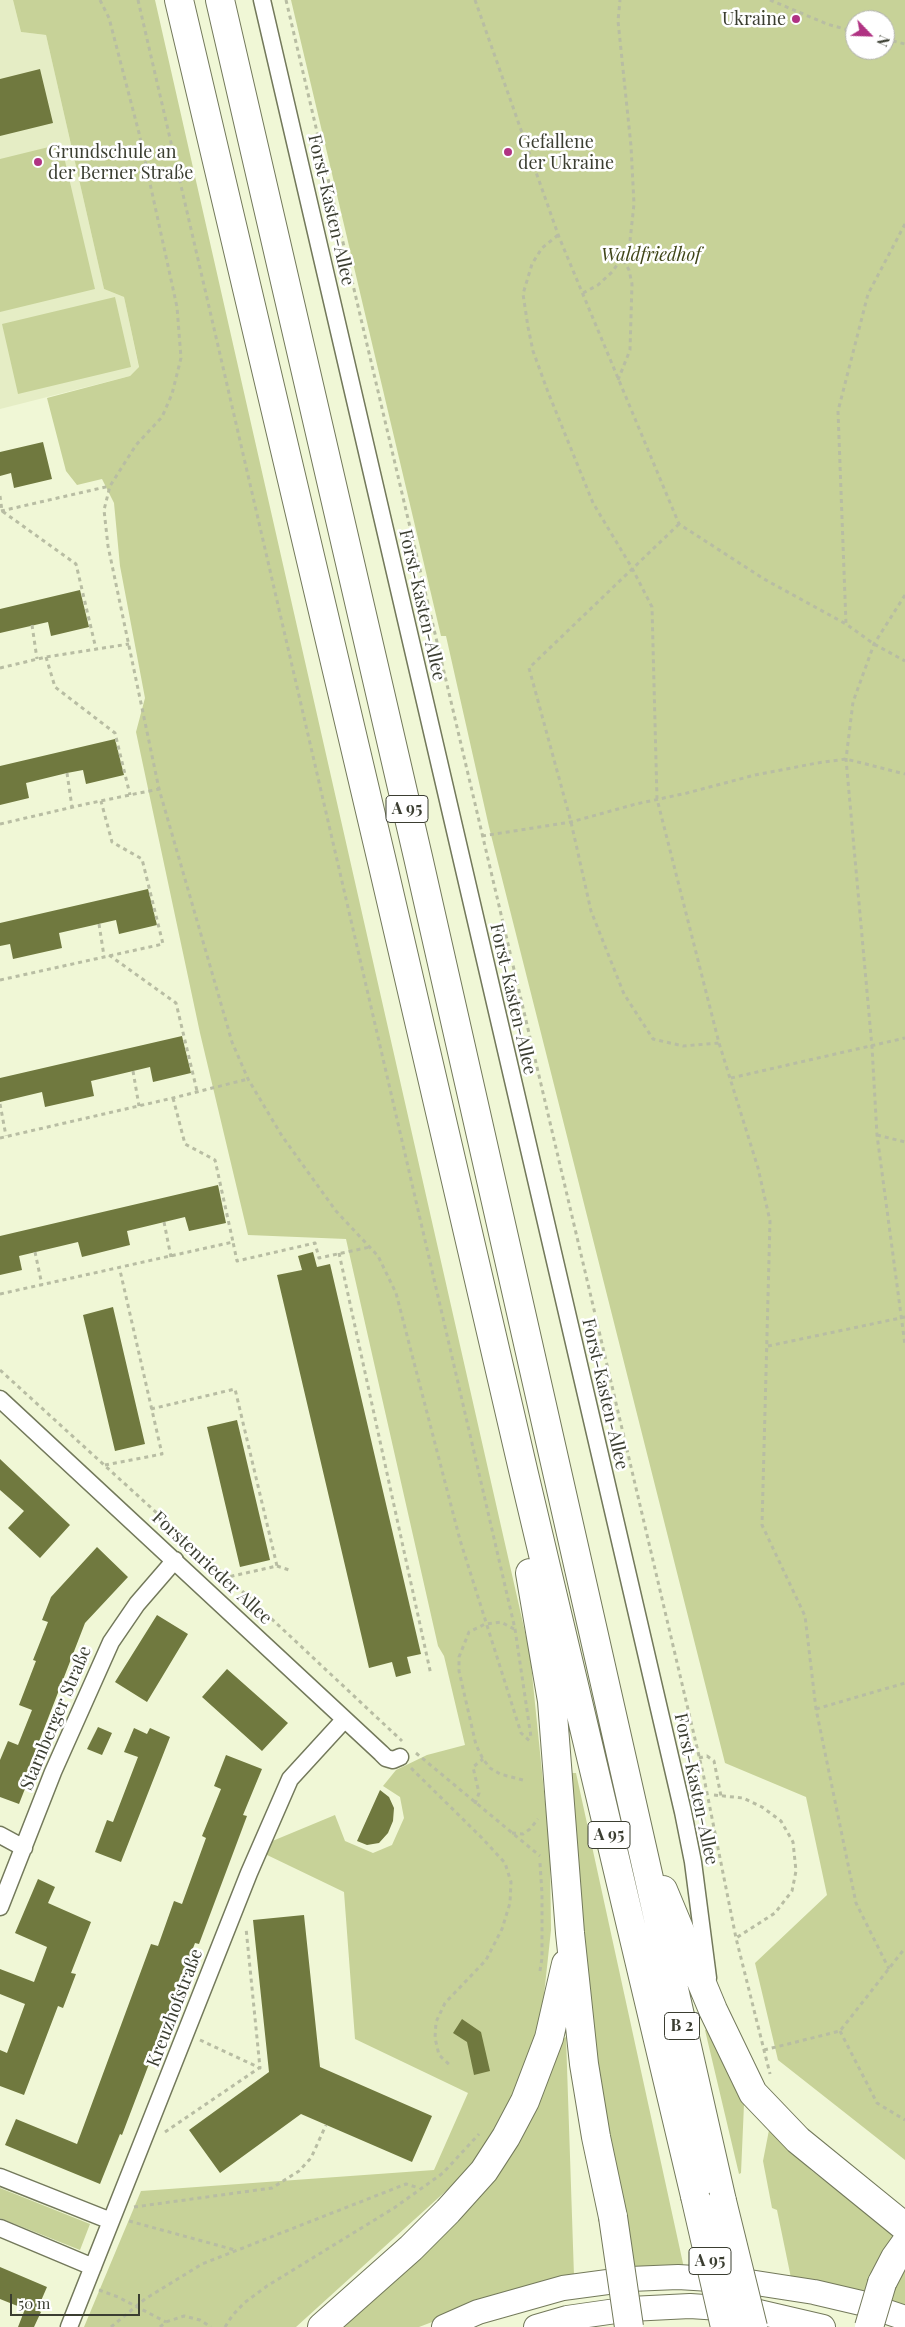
<!DOCTYPE html>
<meta charset="utf-8">
<style>
body{margin:0}
#map{position:relative;width:905px;height:2327px;overflow:hidden;background:#f0f7d6;font-family:"Playfair Display",serif}
canvas{display:block}
.north{position:absolute;left:845px;top:10px;width:50px;height:50px;box-sizing:border-box;background:#fff;border:1px solid #b1b2ad;border-radius:50%;rotate:114deg;font-size:14px;font-weight:700;line-height:20px;text-align:center;color:#3b3e31}
.north::after{content:'';display:block;margin:auto;width:18px;height:22px;background:#b03383;clip-path:polygon(50% 0,100% 100%,50% 72%,0 100%)}
.scale{position:absolute;left:10px;top:2294px;width:130px;height:22px;box-sizing:border-box;border:2px solid #3b3e31;border-top:0;padding-left:6px;font-size:15px;line-height:18px;white-space:nowrap;color:#3b3e31;-webkit-text-stroke:4px #fff;paint-order:stroke}
</style>
<div id="map">
<canvas width="905" height="2327"></canvas>
<div class="north">N</div>
<div class="scale">50 m</div>
</div>
<script>
const c = document.querySelector('canvas').getContext('2d');
c.lineJoin = 'round';
function paint(path, color) { c.fillStyle = color; c.fill(path, 'evenodd'); }
const toPath = rows => new Path2D(rows.map(r => 'M' + r).join(''));
function strokePath(path, color, width, dash) { c.strokeStyle = color; c.lineWidth = width; c.lineCap = dash ? 'butt' : 'round'; c.setLineDash(dash || []); c.stroke(path); }
function write(font, color, halo, rows, align = 'center') {
  c.font = font + ' "Playfair Display",serif'; c.lineWidth = 5; c.setLineDash([]); c.textBaseline = 'middle'; c.strokeStyle = halo; c.fillStyle = color; for (const [text, x, y, turn = 0] of rows) {
    c.save(); c.translate(x, y); c.rotate((+turn || 0) * Math.PI / 180); c.textAlign = isNaN(turn) ? turn : align; if (halo) c.strokeText(text, 0, 0); c.fillText(text, 0, 0); c.restore();
  }
}
paint(toPath([
 [0,0,13,0,21,32,46,35,104,289,124,297,139,368,130,376,0,409]
]), '#e5edc5');
paint(toPath([
 [13,0,155,0,530,1654,550,1851,551,1930,543,2004,529,2055,512,2100,496,2129,469,2170,296,2327,84,2327,141,2191,434,2170,468,2093,355,2039,344,1892,265,1854,270,1842,335,1815,345,1841,373,1853,392,1845,404,1818,400,1797,383,1786,396,1770,427,1755,465,1745,444,1656,438,1646,346,1239,248,1235,200,1033,136,732,145,698,120,566,114,503,102,479,77,485,66,471,47,398,130,376,139,367,124,297,104,289,46,35,21,32],
 [291,0,905,0,905,2160,778,2060,755,1963,827,1895,806,1797,725,1763,489,827,446,636,441,636],
 [855,20,885,20,885,50,855,50],
 [61,144,95,289,0,312,0,159],
 [115,297,131,367,18,394,2,324],
 [570,1773,576,1773,684,2268,609,2272],
 [709,2029,744,2104,741,2173,739,2174,705,2030],
 [566,2037,574,2276,503,2295,419,2327,335,2327,418,2255,558,2042],
 [769,2130,812,2171,905,2243,905,2307,791,2278,777,2210,772,2208,763,2161],
 [0,2188,90,2224,80,2250,0,2218]
]), '#c7d298');
paint(toPath([
 [40,69,53,123,0,136,0,79],
 [43,442,52,479,14,488,11,473,0,476,0,452],
 [80,590,89,627,51,636,48,622,0,633,0,609],
 [115,739,124,775,86,784,83,770,67,773,26,783,29,798,0,805,0,766],
 [148,889,157,925,119,934,116,920,59,933,62,948,13,959,10,944,0,946,0,923],
 [182,1036,191,1073,153,1082,150,1067,91,1081,94,1096,45,1107,42,1092,0,1102,0,1078],
 [218,1185,226,1223,189,1231,185,1217,127,1231,130,1245,82,1257,78,1242,19,1256,22,1270,0,1275,0,1236],
 [313,1252,317,1267,330,1264,421,1654,407,1657,411,1673,396,1677,392,1662,369,1668,277,1275,302,1270,298,1256],
 [113,1307,145,1444,115,1451,83,1315],
 [237,1420,270,1560,240,1567,207,1427],
 [0,1459,70,1525,40,1558,8,1528,24,1511,0,1490],
 [97,1547,128,1577,85,1623,35,1752,39,1753,19,1804,0,1797,0,1760,8,1741,18,1745,32,1710,19,1705,36,1661,33,1660,48,1622,42,1620,51,1597],
 [157,1615,188,1634,147,1702,115,1682],
 [227,1669,288,1723,262,1751,202,1697],
 [98,1727,112,1733,102,1755,87,1749],
 [134,1728,147,1734,150,1728,170,1737,121,1862,95,1852,107,1820,113,1822,138,1757,124,1752],
 [226,1755,262,1769,243,1815,247,1816,199,1944,195,1943,122,2135,120,2134,100,2184,5,2145,16,2119,77,2144,151,1944,158,1946,174,1901,182,1904,206,1838,202,1836,221,1789,214,1786],
 [380,1790,389,1797,394,1808,393,1821,388,1833,379,1843,367,1845,357,1841],
 [38,1879,55,1887,48,1903,91,1922,71,1973,76,1974,63,2008,58,2006,24,2095,0,2086,0,2050,7,2053,25,2004,0,1994,0,1969,34,1982,47,1947,15,1933],
 [304,1915,320,2067,432,2116,412,2162,301,2114,220,2173,189,2130,269,2072,253,1920],
 [462,2019,481,2032,490,2071,474,2075,467,2042,453,2033],
 [0,2267,47,2287,37,2310,41,2312,34,2327,18,2327,25,2309,0,2299]
]), '#70793f');
const minor = toPath([
 [262,0,683,1812,693,1862,708,1978],
 [0,1399,381,1753,386,1758,393,1760,400,1757],
 [0,1835,24,1848],
 [0,1907,53,1772,111,1642,137,1604,175,1560],
 [0,2177,111,2221],
 [0,2228,93,2267],
 [69,2327,249,1873,290,1779,344,1720]
]);
const secondary = toPath([
 [444,2327,478,2312,563,2288,630,2279,678,2277,743,2281,814,2292,861,2303,905,2318],
 [536,2327,567,2318,630,2309,690,2306,750,2310,823,2327]
]);
const motorway = toPath([
 [179,0,383,866,524,1474,695,2196],
 [220,0,418,857,722,2201],
 [530,1573,552,1701,570,1933,584,2064,596,2137,613,2217],
 [663,1890,713,2010,753,2093,798,2140,905,2227],
 [882,2283,895,2258,905,2244],
 [322,2327,411,2248,448,2211,484,2171,506,2137,525,2101,549,2038,566,1964]
]);
strokePath(minor, '#73795b', 19);
strokePath(secondary, '#73795b', 26);
strokePath(motorway, '#73795b', 30);
strokePath(toPath([
 [100,0,109,18,139,133,177,307,181,358,172,394,162,417,136,445,110,486,104,510,108,546,159,789,232,1042,248,1079,282,1136,336,1211,378,1256,396,1293,460,1540,521,1733,532,1743],
 [138,0,515,1629,531,1737],
 [286,0,703,1773,736,1938,770,2074],
 [475,0,559,237,679,524,764,579,846,624],
 [770,0,827,24,855,32],
 [885,39,905,44],
 [905,224,868,294,838,411,846,624,874,644,905,661],
 [558,235,542,248,532,264,523,294,528,327,533,351,548,392,593,503,632,568,652,607,657,799,719,1043,758,1168,770,1221,762,1525,805,1616,816,1709,856,1903,889,1969],
 [583,293,598,285,612,272,622,258,630,241,634,204,631,146,618,21,620,0],
 [618,380,630,350,632,284,629,270,622,258],
 [0,496,2,511,76,564,96,649],
 [1,511,110,486],
 [679,524,529,668,571,822,591,911,624,994,653,1039,683,1046,719,1043],
 [905,595,874,644,853,702,846,759,872,1047,877,1135,905,1345],
 [32,625,37,659],
 [46,657,55,687,115,733,130,795],
 [0,668,46,657,129,644],
 [67,773,72,807],
 [0,824,86,804,159,789],
 [482,836,571,822,636,804,687,793,755,775,817,763,846,759,905,774],
 [99,924,104,956],
 [109,955,176,1003,197,1091],
 [0,980,163,944,142,859,112,842,101,801],
 [133,1071,139,1106],
 [731,1078,905,1038],
 [173,1098,185,1144,215,1160,233,1242],
 [0,1104,6,1136],
 [877,1135,905,1142],
 [0,1138,173,1098,248,1079],
 [164,1222,171,1257],
 [35,1252,42,1285],
 [339,1253,431,1675],
 [0,1294,233,1242,237,1261,315,1243,319,1258,370,1247],
 [768,1346,905,1317],
 [0,1370,227,1577,402,1741],
 [151,1409,235,1389,277,1566,228,1577],
 [105,1465,162,1454,119,1266],
 [277,1566,289,1570],
 [514,1629,501,1622,485,1624,469,1632,459,1657,459,1671,476,1745,483,1759,490,1768,500,1774,523,1780],
 [816,1709,905,1683],
 [416,1753,540,1856],
 [699,1758,707,1756,714,1761,721,1796],
 [411,1768,482,1838,505,1863,511,1882,510,1903,502,1929,486,1960,445,2003,436,2022,435,2038,439,2055,451,2066],
 [714,1795,743,1798,762,1807,781,1821,793,1842,796,1871,792,1891,775,1913,736,1938],
 [475,1804,479,1793,473,1767,483,1759],
 [512,1833,523,1834,530,1829,538,1819],
 [540,1971,542,1958,542,1894,540,1863],
 [840,2031,877,2103,905,2120],
 [200,2040,260,2068,246,1928],
 [764,2050,840,2031,905,1948],
 [165,2132,259,2068],
 [134,2207,272,2188,299,2171,311,2158,326,2125],
 [129,2221,235,2250],
 [99,2290,118,2297,166,2322],
 [111,2327,145,2299,202,2264,406,2184,419,2188],
 [160,2327,166,2322,184,2316,200,2320,211,2327],
 [225,2327,232,2316,244,2303,267,2286,394,2208,443,2173,479,2134]
]), '#b8bda3', 3, [4, 4]);
strokePath(minor, '#fff', 16);
strokePath(secondary, '#fff', 24);
strokePath(motorway, '#fff', 28);
const motorwayBridge = toPath([
 [695,2196,725,2327],
 [722,2201,753,2327],
 [613,2217,629,2327],
 [869,2327,882,2283]
]);
strokePath(motorwayBridge, '#73795b', 30, []);
strokePath(motorwayBridge, '#fff', 28);
for (const [x, y, r, color] of [
 [796,19,5,"#b03383"],
 [508,152,5,"#b03383"],
 [38,162,5,"#b03383"]
]) { const dot = new Path2D(); dot.arc(x, y, r, 0, 2 * Math.PI); c.fillStyle = color; c.fill(dot); strokePath(dot, '#fff', 2); }
for (const [x, y, w] of [
 [407,809,42],
 [609,1835,42],
 [682,2026,35],
 [710,2261,42]
]) { const box = new Path2D(); box.roundRect(x - w / 2, y - 13.5, w, 27, 4); c.fillStyle = '#fff'; c.fill(box); strokePath(box, '#3b3e31', 1); }
write('bold 16px', '#3b3e31', null, [
 ["A 95",407,809],
 ["A 95",609,1835],
 ["B 2",682,2026],
 ["A 95",710,2261]
]);
write('18px', '#3b3e31', '#fff', [
 ["Ukraine",786,19,"right"],
 ["Gefallene",518,142],
 ["der Ukraine",518,163],
 ["Grundschule an",48,152],
 ["der Berner Straße",48,173]
], 'left');
write('18px', '#3b3e31', '#fff', [
 ["Forst-Kasten-Allee",331,210,77],
 ["Forst-Kasten-Allee",422,605,77],
 ["Forst-Kasten-Allee",513,999,77],
 ["Forst-Kasten-Allee",605,1394,77],
 ["Forstenrieder Allee",212,1568,43],
 ["Starnberger Straße",56,1718,-67],
 ["Forst-Kasten-Allee",696,1789,78],
 ["Kreuzhofstraße",175,2008,-69]
]);
write('italic 18px', '#404619', '#fff', [
 ["Waldfriedhof",651,255]
]);
</script>
